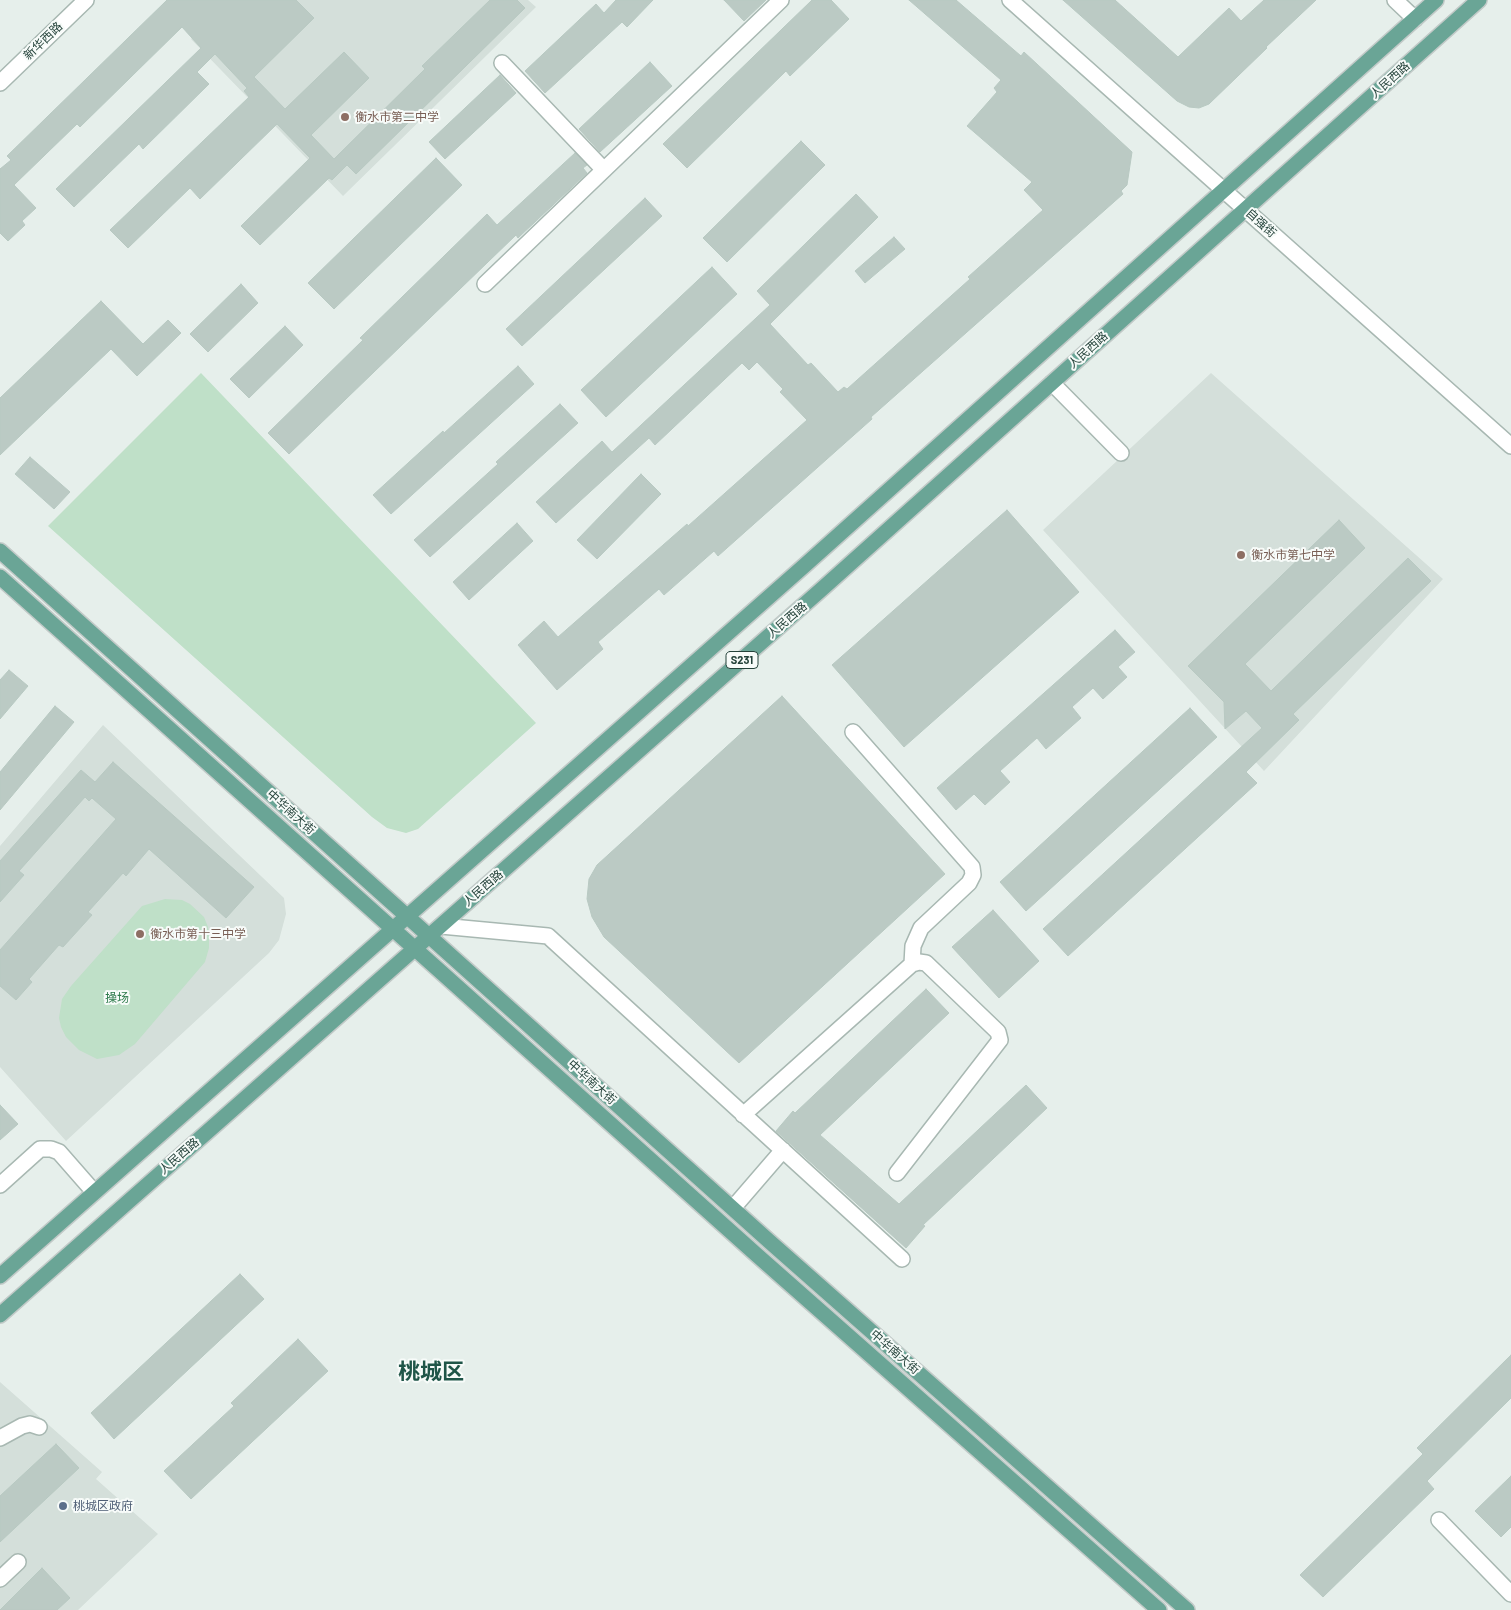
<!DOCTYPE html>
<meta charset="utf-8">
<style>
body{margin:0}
canvas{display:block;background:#e6efeb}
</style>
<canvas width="1511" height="1610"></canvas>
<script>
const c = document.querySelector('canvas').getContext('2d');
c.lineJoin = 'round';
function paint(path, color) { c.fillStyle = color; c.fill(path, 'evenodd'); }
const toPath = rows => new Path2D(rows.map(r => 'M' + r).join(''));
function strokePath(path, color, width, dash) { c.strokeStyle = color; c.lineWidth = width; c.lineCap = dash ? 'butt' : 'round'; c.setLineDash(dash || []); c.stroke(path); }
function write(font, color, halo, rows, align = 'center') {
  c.font = font + ' Barlow,"Noto Sans SC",sans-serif'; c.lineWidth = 4; c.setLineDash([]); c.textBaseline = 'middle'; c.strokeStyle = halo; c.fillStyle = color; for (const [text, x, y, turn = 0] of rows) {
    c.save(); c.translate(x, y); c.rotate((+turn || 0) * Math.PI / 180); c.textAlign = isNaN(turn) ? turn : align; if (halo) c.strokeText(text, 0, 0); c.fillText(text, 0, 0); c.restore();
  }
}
paint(toPath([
 [230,0,528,0,536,7,343,196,191,39],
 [1211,373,1443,579,1264,771,1043,530],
 [103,725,284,898,286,914,279,940,269,953,66,1141,0,1067,0,846],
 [0,1382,102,1472,96,1479,158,1534,78,1610,0,1610]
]), '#d4dfda');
paint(toPath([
 [201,373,536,723,418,829,406,833,387,828,372,817,48,526],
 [165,899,182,900,190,904,204,917,208,927,209,935,209,948,205,962,135,1044,119,1055,97,1059,79,1050,66,1037,61,1027,59,1018,62,999,71,986,142,906]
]), '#bfe0c8');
const building = toPath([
 [167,0,296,0,314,18,254,77,285,109,344,52,369,78,311,135,334,159,425,69,422,66,490,0,517,0,525,8,356,174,347,165,332,180,329,178,260,245,241,226,310,158,277,124,200,199,190,188,128,248,110,230,249,97,244,91,247,88,215,54,197,72,209,84,143,149,139,144,74,207,56,189,201,48,182,27,80,127,77,124,14,185,36,208,22,221,25,225,8,241,0,233,0,169,11,160,7,156,167,0],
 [616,0,653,0,627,27,622,22,545,93,525,71,596,4,604,13,616,0],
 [724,0,766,0,744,21,724,0],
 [812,0,831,0,849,19,790,76,786,71,687,168,663,144,812,0],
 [909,0,956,0,1021,56,1024,52,1132,152,1127,185,1121,191,1123,194,871,417,872,419,718,556,714,551,664,595,659,589,598,642,603,649,557,690,518,645,544,621,558,637,687,524,688,526,807,420,780,392,783,389,757,362,749,370,742,363,655,445,649,438,556,523,536,502,602,441,612,452,770,305,757,291,856,194,878,217,770,324,808,365,811,363,838,392,844,387,847,389,970,279,968,277,1043,210,1024,190,1032,182,967,126,997,92,994,88,1001,80,909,0],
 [1063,0,1115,0,1178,57,1229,8,1241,21,1264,0,1316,0,1266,47,1267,48,1209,104,1199,108,1189,107,1177,101,1063,0],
 [650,62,672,86,600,152,579,129,650,62],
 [500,75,516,93,445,159,429,142,500,75],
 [801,141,825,165,727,262,703,238,801,141],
 [575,153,587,165,583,168,587,173,518,238,516,235,289,454,268,433,363,340,360,338,487,214,497,225,575,153],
 [436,158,462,185,334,309,308,283,436,158],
 [645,198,662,216,522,346,506,329,645,198],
 [894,237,905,249,865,283,855,271,894,237],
 [712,267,737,294,606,417,581,390,712,267],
 [241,284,258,303,208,352,190,334,241,284],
 [101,301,143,344,168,320,181,333,137,376,111,349,0,455,0,398,101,301],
 [285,326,303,345,249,398,230,379,285,326],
 [518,366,534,384,391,514,373,495,443,431,444,433,518,366],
 [560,404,578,423,430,557,414,540,498,464,496,462,560,404],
 [30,457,70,492,54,509,15,474,30,457],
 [641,474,661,494,597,559,577,540,641,474],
 [1007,510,1079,592,904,747,832,665,1007,510],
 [1339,520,1365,548,1245,664,1271,691,1408,558,1431,581,1293,714,1299,720,1246,772,1257,783,1068,956,1043,929,1262,728,1246,711,1225,729,1224,702,1188,666,1339,520],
 [517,523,533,541,469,600,453,582,517,523],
 [1115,630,1135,652,1118,667,1127,677,1103,699,1093,688,1072,707,1081,718,1046,749,1037,738,1000,771,1010,782,985,805,974,794,956,810,937,788,1115,630],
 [9,670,28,686,0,719,0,680,9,670],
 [782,696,945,874,739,1063,604,937,592,917,587,899,589,879,597,865,782,696],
 [55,706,74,722,0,810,0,772,55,706],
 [1190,708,1217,737,1026,911,1000,882,1190,708],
 [113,762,254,887,226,918,149,849,126,876,123,873,88,912,92,915,63,947,59,945,29,979,32,982,16,1000,0,986,0,950,116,819,92,798,89,801,85,797,19,871,24,875,0,902,0,861,81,770,95,782,113,762],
 [993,910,1039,961,999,998,952,947,993,910],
 [926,989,949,1013,820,1135,899,1204,1026,1085,1047,1108,923,1225,925,1226,906,1248,776,1131,793,1111,795,1113,926,989],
 [0,1105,18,1124,0,1140,0,1105],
 [240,1274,264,1299,114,1439,91,1413,240,1274],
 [298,1339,328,1371,191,1499,164,1471,234,1406,231,1403,298,1339],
 [1511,1355,1511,1398,1427,1481,1434,1489,1323,1597,1300,1575,1423,1454,1417,1448,1511,1355],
 [56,1444,79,1468,0,1542,0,1496,56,1444],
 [1511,1476,1511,1527,1501,1537,1475,1511,1511,1476],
 [42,1568,70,1598,57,1610,0,1610,42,1568]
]);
paint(building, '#bbcac4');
strokePath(building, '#b8c9c2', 1);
const minor = toPath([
 [1010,0,1511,446],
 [1395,0,1415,19],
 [502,63,604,170],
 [0,83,86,0],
 [485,284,781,0],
 [1052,383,1121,453],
 [853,732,972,867,973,875,969,883,921,928,913,946,912,964],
 [441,926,548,936,902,1259],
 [743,1115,912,964,919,962,926,963,998,1032,1000,1040,897,1173],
 [0,1185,40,1149,51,1149,59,1152,94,1192],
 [733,1208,783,1150],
 [0,1438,22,1426,30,1424,39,1427],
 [1439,1520,1511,1594],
 [0,1579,18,1562]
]);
const major = toPath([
 [0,551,770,1242,1187,1610],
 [0,577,758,1256,1159,1610],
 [0,1276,804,566,1436,0],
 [0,1315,823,588,1479,0]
]);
strokePath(minor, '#a8b8b2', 18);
strokePath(major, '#c2cac8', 18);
strokePath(minor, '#fff', 15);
strokePath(major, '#6aa596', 15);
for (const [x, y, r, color] of [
 [345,117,5,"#8d6e63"],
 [1241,555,5,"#8d6e63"],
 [140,934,5,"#8d6e63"],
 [63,1506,5,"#5c6f8a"]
]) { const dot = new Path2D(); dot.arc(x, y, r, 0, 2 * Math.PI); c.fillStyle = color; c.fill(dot); strokePath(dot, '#f7fbf9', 2); }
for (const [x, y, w] of [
 [742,660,32]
]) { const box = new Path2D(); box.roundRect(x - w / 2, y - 8.5, w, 17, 4); c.fillStyle = '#f7fbf9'; c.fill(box); strokePath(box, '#24423a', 1); }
write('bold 11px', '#24423a', null, [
 ["S231",742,660]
]);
write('12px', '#24423a', '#f7fbf9', [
 ["新华西路",43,41,-44],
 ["人民西路",1390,80,-42],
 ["自强街",1261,223,42],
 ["人民西路",1088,350,-42],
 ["人民西路",787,620,-41],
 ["中华南大街",291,812,42],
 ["人民西路",483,888,-41],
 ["中华南大街",592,1082,42],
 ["人民西路",179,1156,-41],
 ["中华南大街",895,1352,41]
]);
write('12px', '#785e54', '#f7fbf9', [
 ["衡水市第二中学",355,117],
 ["衡水市第七中学",1251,555],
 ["衡水市第十三中学",150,934]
], 'left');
write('12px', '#2d7a4b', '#f7fbf9', [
 ["操场",117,998]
]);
write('12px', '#4e5e75', '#f7fbf9', [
 ["桃城区政府",73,1506]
], 'left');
write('bold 22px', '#1f5548', '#f7fbf9', [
 ["桃城区",431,1372]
]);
</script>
